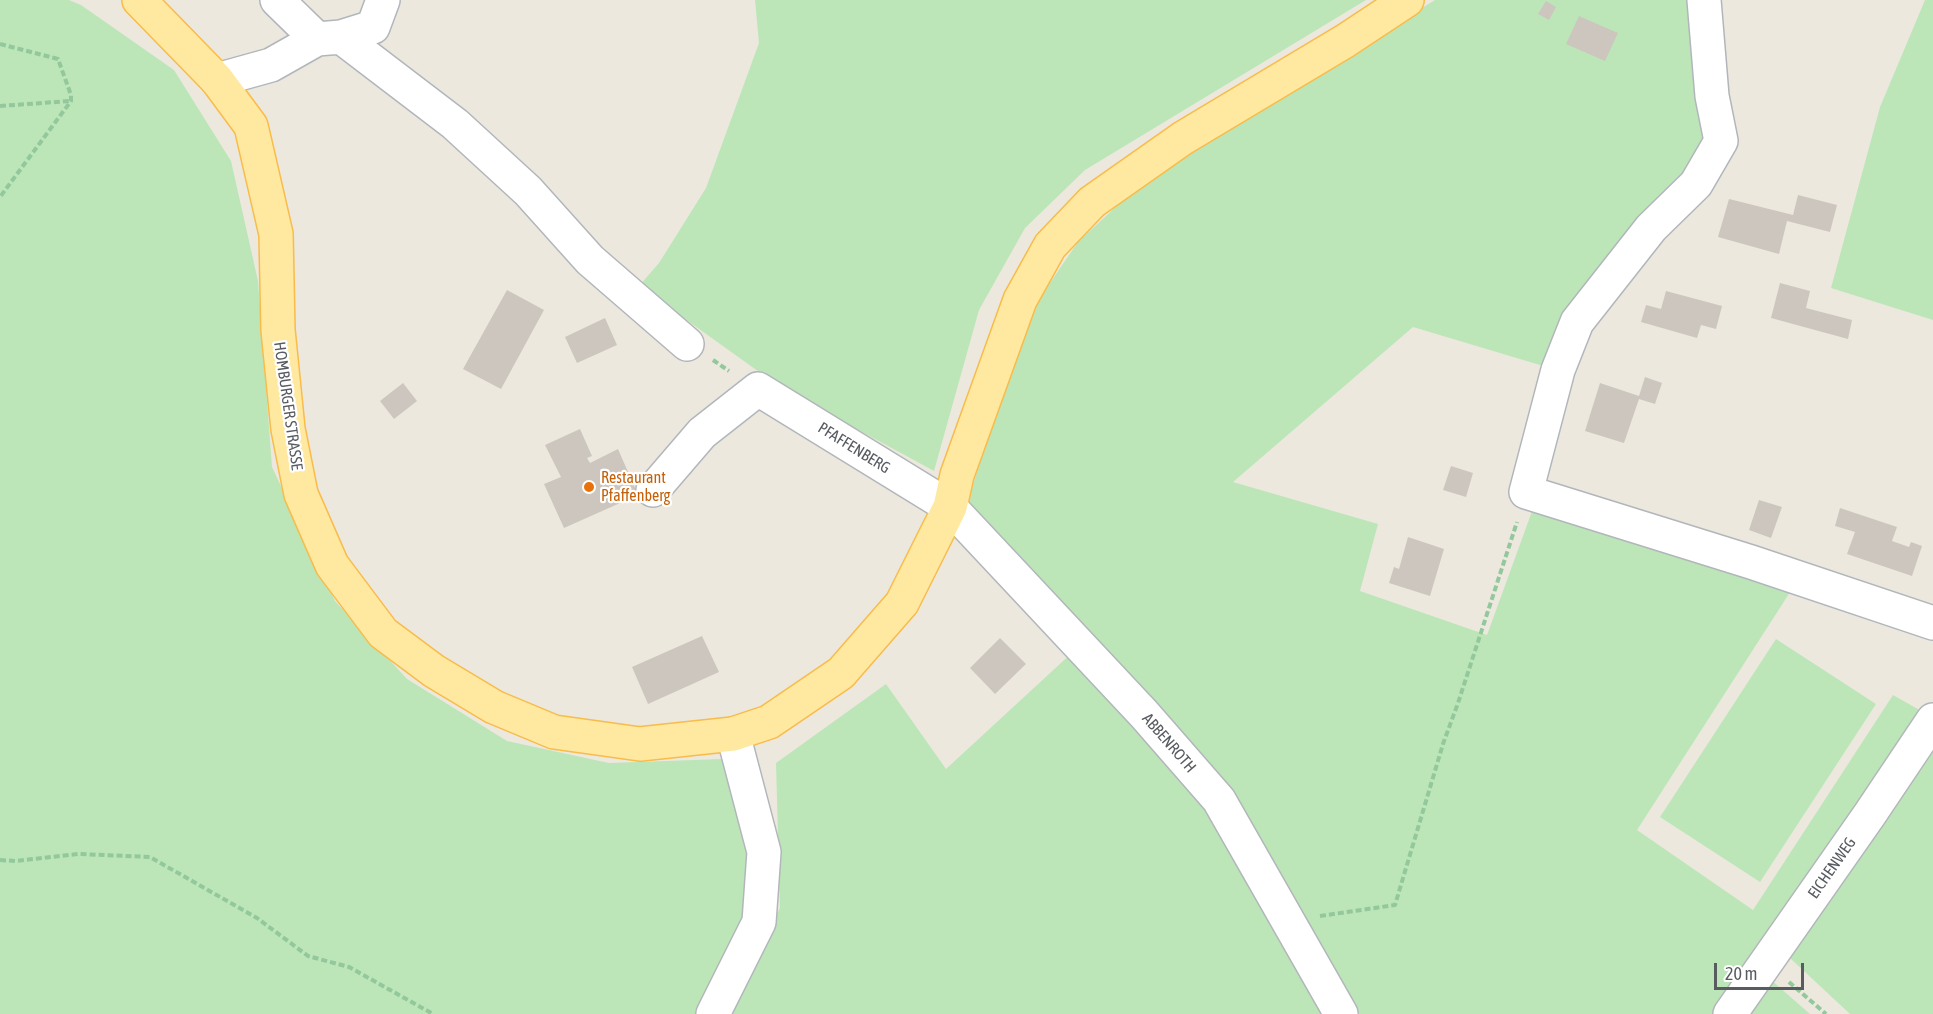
<!DOCTYPE html>
<style>
body{margin:0}
#map{position:relative;width:1933px;height:1014px;overflow:hidden;background:#ece8de;font-family:"Asap Condensed",sans-serif}
canvas{display:block}
.scale{position:absolute;left:1714px;top:963px;width:90px;height:27px;box-sizing:border-box;border:3px solid #585c61;border-top:0;padding-left:8px;font-size:18px;line-height:21px;white-space:nowrap;color:#585c61;-webkit-text-stroke:4px #fff;paint-order:stroke}
</style>
<div id="map">
<canvas width="1933" height="1014"></canvas>
<div class="scale">20 m</div>
</div>
<script>
const c = document.querySelector('canvas').getContext('2d');
c.lineJoin = 'round';
function paint(path, color) { c.fillStyle = color; c.fill(path, 'evenodd'); }
const toPath = rows => new Path2D(rows.map(r => 'M' + r).join(''));
function strokePath(path, color, width, dash) { c.strokeStyle = color; c.lineWidth = width; c.lineCap = dash ? 'butt' : 'round'; c.setLineDash(dash || []); c.stroke(path); }
function write(font, color, halo, rows, align = 'center') {
  c.font = font + ' "Asap Condensed",sans-serif'; c.lineWidth = 4.5; c.setLineDash([]); c.textBaseline = 'middle'; c.strokeStyle = halo; c.fillStyle = color; for (const [text, x, y, turn = 0] of rows) {
    c.save(); c.translate(x, y); c.rotate((+turn || 0) * Math.PI / 180); c.textAlign = isNaN(turn) ? turn : align; if (halo) c.strokeText(text, 0, 0); c.fillText(text, 0, 0); c.restore();
  }
}
paint(toPath([
 [0,0,69,0,81,5,174,70,231,161,258,281,272,467,335,601,407,679,507,741,609,763,722,759,753,845,751,923,702,1014,0,1014],
 [755,0,1366,0,1085,170,1025,228,979,310,934,471,783,389,639,286,659,263,706,188,759,43],
 [1435,0,1697,0,1715,140,1550,368,1413,327,1233,482,1378,524,1360,591,1487,635,1535,503,1794,586,1637,830,1753,910,1893,695,1923,712,1754,965,1810,1014,721,1014,780,908,776,763,886,684,946,769,1088,638,966,507,1025,319,1078,242,1150,175],
 [1925,0,1933,0,1933,320,1831,288,1880,107],
 [1776,639,1876,704,1760,882,1660,817],
 [1933,709,1933,1014,1850,1014,1776,945]
]), '#bce6b8');
paint(toPath([
 [1546,1,1556,7,1549,20,1538,14],
 [1579,16,1618,33,1605,61,1566,44],
 [1798,195,1837,205,1830,232,1787,221,1779,254,1718,237,1729,199,1793,215],
 [1780,283,1810,291,1806,308,1852,320,1848,339,1771,318],
 [507,290,544,310,501,389,463,369],
 [1666,291,1722,306,1716,329,1701,325,1697,338,1641,322,1646,305,1661,309],
 [605,318,617,345,577,363,565,337],
 [1645,377,1662,383,1655,404,1639,399,1624,443,1585,431,1600,383,1639,396],
 [403,383,417,401,394,419,380,401],
 [580,429,592,456,587,458,590,463,618,449,638,495,564,528,544,484,561,477,545,445],
 [1451,466,1473,473,1466,497,1443,490],
 [1759,500,1782,507,1771,538,1749,530],
 [1840,508,1897,527,1892,541,1909,547,1911,542,1922,546,1912,576,1847,554,1855,532,1835,526],
 [1408,537,1444,549,1430,596,1389,583,1394,567,1399,569],
 [702,636,719,672,648,704,632,667],
 [1000,638,1026,664,995,694,970,668]
]), '#ccc6bf');
const minor = toPath([
 [277,0,317,39],
 [1704,0,1712,96,1721,141,1696,184,1651,228,1577,322,1558,370,1526,492,1751,562,1933,623],
 [341,37,455,124,528,191,590,260,687,344],
 [217,80,271,65,317,39,341,37,373,27,383,0],
 [653,490,702,433,758,389,950,507,1144,714,1219,800,1341,1014],
 [713,1014,759,922,764,852,733,734],
 [1730,1014,1870,814,1933,720]
]);
const major = toPath([
 [139,0,217,80,251,126,276,234,278,330,288,429,301,494,332,565,383,633,434,671,494,707,554,732,640,744,733,734,769,722,841,673,902,603,950,507,957,475,1020,300,1050,246,1092,202,1183,138,1345,41,1407,0]
]);
strokePath(minor, '#b2b6bb', 36);
strokePath(major, '#f9bb4a', 36);
strokePath(toPath([
 [0,44,58,59,71,95,71,101,0,197],
 [0,106,70,101],
 [713,360,729,371],
 [0,860,15,861,78,854,150,857,257,918,308,956,349,967,433,1014],
 [1320,916,1395,905,1443,744,1458,703,1517,522],
 [1789,982,1826,1014]
]), '#92c89c', 4, [6, 3]);
strokePath(minor, '#fff', 33);
strokePath(major, '#ffe9a0', 33);
for (const [x, y, r, color] of [
 [589,487,6,"#e8710a"]
]) { const dot = new Path2D(); dot.arc(x, y, r, 0, 2 * Math.PI); c.fillStyle = color; c.fill(dot); strokePath(dot, '#fff', 2); }
write('16px', '#585c61', '#fff', [
 ["HOMBURGER STRASSE",288,406,82],
 ["PFAFFENBERG",854,448,32],
 ["ABBENROTH",1169,743,49],
 ["EICHENWEG",1832,868,-55]
]);
write('16px', '#c56008', '#fff', [
 ["Restaurant",601,478],
 ["Pfaffenberg",601,496]
], 'left');
</script>
